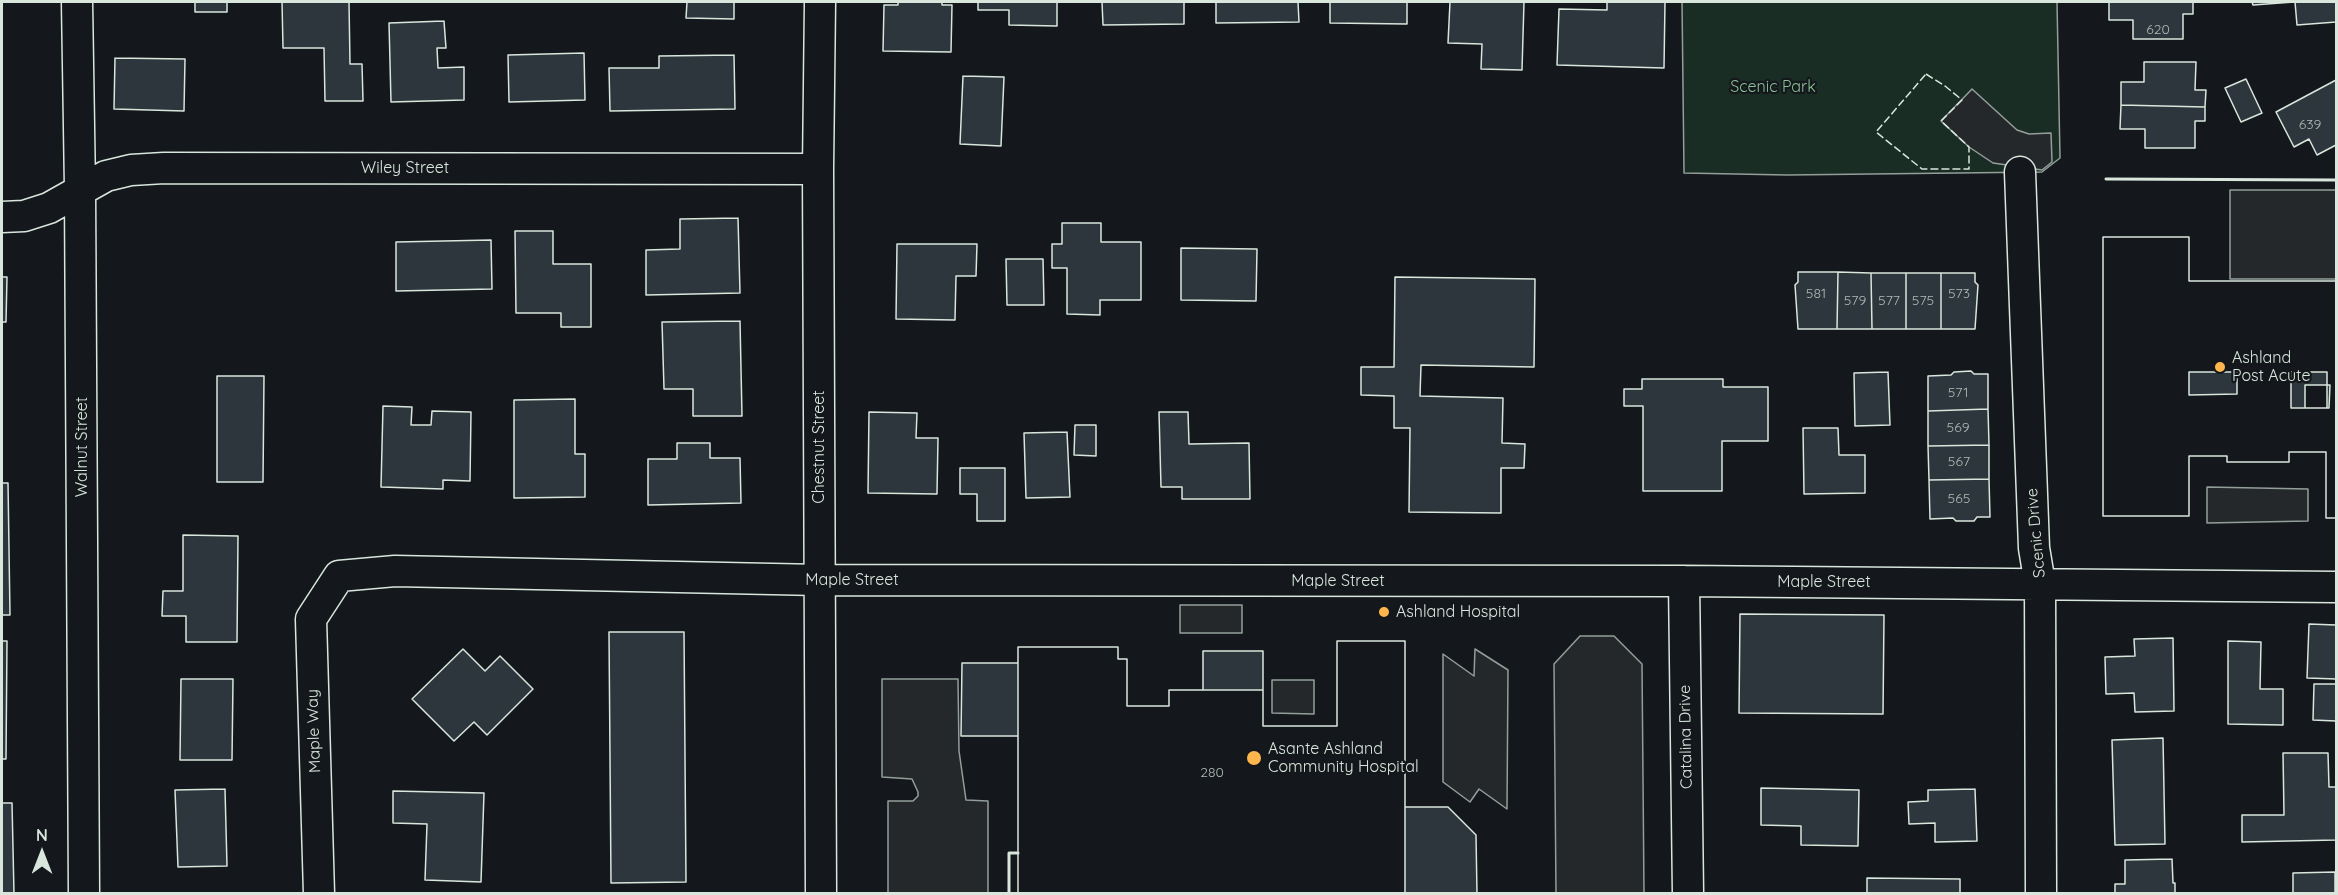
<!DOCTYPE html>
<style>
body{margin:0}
#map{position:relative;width:2338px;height:895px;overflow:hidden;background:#14181c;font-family:Quicksand,sans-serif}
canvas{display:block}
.frame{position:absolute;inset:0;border:3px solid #d8e6dc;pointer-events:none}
.north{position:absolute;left:12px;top:823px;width:60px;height:60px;-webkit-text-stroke:4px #14181c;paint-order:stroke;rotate:0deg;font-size:16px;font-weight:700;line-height:24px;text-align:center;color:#d8e6dc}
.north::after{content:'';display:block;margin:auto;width:21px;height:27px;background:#d8e6dc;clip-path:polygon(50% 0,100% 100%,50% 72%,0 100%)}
</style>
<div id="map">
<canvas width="2338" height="895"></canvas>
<div class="frame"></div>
<div class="north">N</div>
</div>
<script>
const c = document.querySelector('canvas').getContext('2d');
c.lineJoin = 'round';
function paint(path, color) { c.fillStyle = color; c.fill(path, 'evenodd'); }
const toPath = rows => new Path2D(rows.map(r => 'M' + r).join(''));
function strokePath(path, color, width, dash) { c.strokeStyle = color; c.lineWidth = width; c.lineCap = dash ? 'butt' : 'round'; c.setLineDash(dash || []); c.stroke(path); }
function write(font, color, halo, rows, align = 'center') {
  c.font = font + ' Quicksand,sans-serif'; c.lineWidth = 4.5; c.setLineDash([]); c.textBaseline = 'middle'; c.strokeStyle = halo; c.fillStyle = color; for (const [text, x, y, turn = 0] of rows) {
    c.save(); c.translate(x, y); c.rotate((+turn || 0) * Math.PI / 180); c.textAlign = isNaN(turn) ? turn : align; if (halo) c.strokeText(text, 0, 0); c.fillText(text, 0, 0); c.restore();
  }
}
const green = toPath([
 [1682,2,2057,2,2060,158,2042,172,1787,175,1684,173,1682,2]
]);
paint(green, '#1a2d24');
strokePath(green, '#939e99', 1.5);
const parking = toPath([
 [1972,89,2017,130,2029,134,2051,133,2052,162,2042,170,1993,163,1969,147,1941,121,1972,89],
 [2230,190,2336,190,2336,279,2230,279,2230,190],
 [2207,487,2308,489,2308,521,2207,523,2207,487],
 [1180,605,1242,605,1242,633,1180,633,1180,605],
 [1580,636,1614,636,1642,664,1644,893,1556,893,1554,664,1580,636],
 [1475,649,1508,670,1507,809,1479,789,1470,802,1443,782,1443,654,1474,676,1475,649],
 [882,679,958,679,959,751,966,800,988,801,988,893,888,893,888,801,913,801,918,796,918,792,912,779,882,777,882,679],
 [1272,680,1314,680,1314,714,1272,713,1272,680]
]);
paint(parking, '#24282b');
strokePath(parking, '#939e99', 1.5);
const building = toPath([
 [195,2,227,2,227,12,195,12,195,2],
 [282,2,349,2,350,64,362,64,363,101,325,101,324,48,283,48,282,2],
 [687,2,734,2,734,19,686,18,687,2],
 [898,2,942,2,942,5,952,5,951,52,883,51,884,5,898,5,898,2],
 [978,2,1057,2,1057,26,1009,25,1009,10,978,10,978,2],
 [1102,2,1184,2,1184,24,1103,25,1102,2],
 [1216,2,1298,2,1299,22,1216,23,1216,2],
 [1330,2,1407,2,1407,24,1330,23,1330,2],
 [1450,2,1524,2,1522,70,1481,69,1482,44,1448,43,1450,2],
 [1607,2,1665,2,1664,68,1557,65,1559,9,1607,10,1607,2],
 [2109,2,2193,2,2193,14,2183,14,2183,39,2133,39,2133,20,2109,20,2109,2],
 [2252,2,2294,2,2253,5,2252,2],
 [2295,2,2336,2,2336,22,2297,25,2295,2],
 [444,21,446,48,437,48,438,68,464,67,464,100,391,102,389,23,444,21],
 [584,53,585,100,509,102,508,55,584,53],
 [734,55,735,109,610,111,609,68,659,68,659,56,734,55],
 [115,58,185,59,184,111,114,109,115,58],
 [2144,62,2196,62,2195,90,2206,90,2205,107,2121,105,2121,82,2144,82,2144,62],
 [963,76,1004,77,1001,146,960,144,963,76],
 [2246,79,2262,113,2241,122,2225,88,2246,79],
 [2336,80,2336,145,2317,155,2309,139,2294,147,2276,112,2336,80],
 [2121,105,2205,107,2205,121,2195,121,2195,148,2145,148,2145,129,2120,129,2121,105],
 [738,218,740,293,646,295,646,250,680,249,680,219,738,218],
 [1062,223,1101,223,1101,242,1141,242,1141,300,1100,300,1100,315,1067,314,1067,268,1052,268,1052,244,1062,244,1062,223],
 [515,231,553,231,553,264,591,264,591,327,561,327,561,313,516,313,515,231],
 [2103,237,2189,237,2189,281,2336,281,2336,518,2326,518,2326,452,2289,452,2289,462,2227,462,2227,456,2189,456,2189,516,2103,516,2103,237],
 [2189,372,2237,372,2237,394,2189,395,2189,372],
 [2291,372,2327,372,2327,408,2291,408,2291,372],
 [2103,237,2189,237,2189,281,2336,281,2336,518,2326,518,2326,452,2289,452,2289,462,2227,462,2227,456,2189,456,2189,516,2103,516,2103,237],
 [491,240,492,289,396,291,396,242,491,240],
 [897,244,977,244,976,276,956,276,955,320,896,319,897,244],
 [1181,248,1257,249,1256,301,1181,300,1181,248],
 [1006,259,1043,259,1044,305,1007,305,1006,259],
 [1798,272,1838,272,1837,329,1798,329,1795,285,1798,282,1798,272],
 [1838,272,1871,273,1872,329,1837,329,1838,272],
 [1871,273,1906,273,1906,329,1872,329,1871,273],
 [1906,273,1941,273,1941,329,1906,329,1906,273],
 [1941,273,1975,273,1975,282,1978,285,1975,329,1941,329,1941,273],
 [2,277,7,277,6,322,2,322,2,277],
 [1395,277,1535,279,1534,367,1421,365,1420,396,1503,398,1502,443,1525,444,1524,468,1501,468,1501,513,1409,512,1410,428,1394,428,1394,396,1361,395,1361,367,1394,367,1395,277],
 [740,321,742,416,693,416,693,389,664,389,662,322,740,321],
 [1971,371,1974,374,1988,374,1988,409,1928,411,1928,376,1951,375,1954,372,1971,371],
 [1888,372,1890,425,1855,426,1854,373,1888,372],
 [217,376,264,376,263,482,217,482,217,376],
 [1642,379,1723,379,1723,387,1768,387,1768,441,1722,441,1722,491,1643,491,1643,406,1624,406,1624,389,1642,389,1642,379],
 [2305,385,2330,385,2329,408,2305,408,2305,385],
 [575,399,575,454,585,454,585,497,514,498,514,400,575,399],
 [383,406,412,407,411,425,431,425,432,411,471,412,470,481,443,480,443,489,381,487,383,406],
 [1988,409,1989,445,1928,446,1928,411,1988,409],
 [869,412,917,413,916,438,938,438,937,494,868,493,869,412],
 [1159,412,1188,412,1189,444,1249,443,1250,499,1182,499,1182,487,1161,487,1159,412],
 [1075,425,1096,425,1096,456,1074,455,1075,425],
 [1803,428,1838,428,1839,455,1865,455,1865,493,1804,494,1803,428],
 [1067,432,1070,497,1026,498,1024,433,1067,432],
 [677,443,710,443,710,458,740,458,741,503,648,505,648,459,677,459,677,443],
 [1989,445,1989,479,1929,480,1928,446,1989,445],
 [960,468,1005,468,1005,521,977,521,977,494,960,494,960,468],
 [1989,479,1990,517,1977,517,1974,521,1956,521,1953,518,1930,519,1929,480,1989,479],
 [2,483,8,483,10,615,2,615,2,483],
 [183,535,238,536,237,642,186,642,186,616,162,616,163,591,183,591,183,535],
 [1740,614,1884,615,1883,714,1739,713,1740,614],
 [2309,624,2336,625,2336,679,2307,678,2309,624],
 [609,632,684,632,686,882,611,883,609,632],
 [2173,638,2174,711,2135,712,2134,693,2106,694,2105,657,2135,656,2134,639,2173,638],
 [2,641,7,641,6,759,2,759,2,641],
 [1337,641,1405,641,1405,894,1018,894,1018,647,1118,647,1118,659,1127,659,1127,706,1169,706,1169,690,1263,690,1263,726,1337,726,1337,641],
 [1337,641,1405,641,1405,894,1018,894,1018,647,1118,647,1118,659,1127,659,1127,706,1169,706,1169,690,1263,690,1263,726,1337,726,1337,641],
 [2228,641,2261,642,2260,689,2283,689,2283,725,2228,724,2228,641],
 [463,649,485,671,500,656,533,689,487,735,474,722,454,741,412,699,463,649],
 [1203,651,1263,651,1263,690,1203,690,1203,651],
 [962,663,1018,663,1018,736,961,736,962,663],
 [181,679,233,679,232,760,180,760,181,679],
 [2314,684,2336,684,2336,721,2313,720,2314,684],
 [2163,738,2165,844,2115,845,2112,740,2163,738],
 [2283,753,2328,753,2329,787,2336,787,2336,840,2242,842,2242,815,2284,815,2283,753],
 [1761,788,1859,790,1858,846,1801,845,1801,826,1761,825,1761,788],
 [225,789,227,866,178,867,175,790,225,789],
 [1975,789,1977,841,1935,842,1935,823,1909,824,1908,802,1928,801,1928,790,1975,789],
 [393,791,484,793,481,882,425,880,427,824,393,823,393,791],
 [2,803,12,803,14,894,2,894,2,803],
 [1405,807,1448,807,1476,835,1477,894,1405,894,1405,807],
 [2172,859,2173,883,2175,883,2175,894,2115,894,2115,884,2125,884,2125,860,2172,859],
 [2335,872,2335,894,2293,894,2293,873,2335,872],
 [1867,878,1960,879,1960,894,1867,894,1867,878]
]);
paint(building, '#2c363c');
strokePath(building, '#d8e6dc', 1.5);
const minor = toPath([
 [77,2,80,189,84,894],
 [820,2,818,169,821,894],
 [2020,172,2034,548,2040,584,2041,894],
 [2,217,24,216,49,208,106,176,131,170,164,168,818,169],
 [1684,581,1688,894],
 [319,894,311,619,339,576,395,571,819,580,1684,581,2336,587]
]);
strokePath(minor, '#d8e6dc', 33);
strokePath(minor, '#14181c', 30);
strokePath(toPath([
 [1926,74,1945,86,1962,100,1941,121,1969,147,1969,169,1922,169,1876,132,1926,74]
]), '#d8e6dc', 1.5, [8, 3]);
strokePath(toPath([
 [2106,179,2336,180],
 [1009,894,1009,853,1018,853]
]), '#d8e6dc', 3);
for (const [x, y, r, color] of [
 [2220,367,6,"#ffb74d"],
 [1384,612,6,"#ffb74d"],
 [1254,758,8,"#ffb74d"]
]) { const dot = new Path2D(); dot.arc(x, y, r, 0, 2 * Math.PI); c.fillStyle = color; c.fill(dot); strokePath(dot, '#14181c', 2); }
write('14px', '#adbab4', null, [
 ["620",2158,30],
 ["639",2310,125],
 ["581",1816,294],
 ["573",1959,294],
 ["579",1855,301],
 ["577",1889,301],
 ["575",1923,301],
 ["571",1958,393],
 ["569",1958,428],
 ["567",1959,462],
 ["565",1959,499],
 ["280",1212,773]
]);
write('16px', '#8ac095', '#14181c', [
 ["Scenic Park",1773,87]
]);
write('16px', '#d8e6dc', '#14181c', [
 ["Wiley Street",405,168],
 ["Walnut Street",82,447,-90],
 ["Chestnut Street",819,447,-90],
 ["Scenic Drive",2036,533,-95],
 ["Maple Street",852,580],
 ["Maple Street",1338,581],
 ["Maple Street",1824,582],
 ["Maple Way",314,731,-92],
 ["Catalina Drive",1686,737,-91]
]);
write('16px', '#d8e6dc', '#14181c', [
 ["Ashland",2232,358],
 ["Post Acute",2232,376],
 ["Ashland Hospital",1396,612],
 ["Asante Ashland",1268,749],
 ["Community Hospital",1268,767]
], 'left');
</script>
